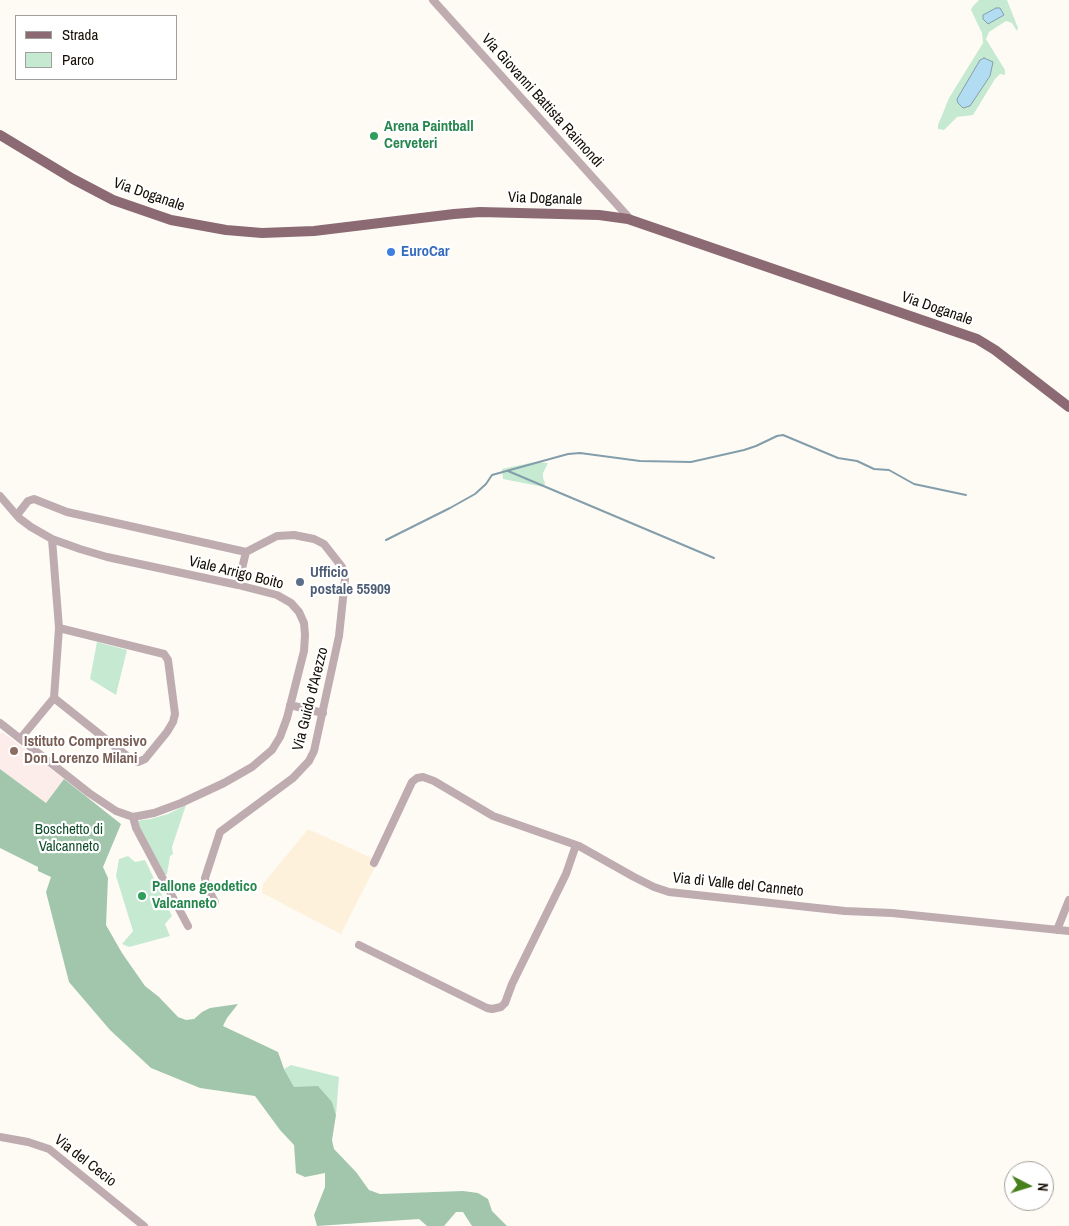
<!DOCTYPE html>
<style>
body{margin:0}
#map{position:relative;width:1069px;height:1226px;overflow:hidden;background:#fefbf5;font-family:"Archivo Narrow",sans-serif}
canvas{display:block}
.legend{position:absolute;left:15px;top:15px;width:162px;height:65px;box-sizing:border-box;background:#fff;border:1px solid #a19f9b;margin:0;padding:6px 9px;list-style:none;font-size:15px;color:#140e05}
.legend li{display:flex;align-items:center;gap:10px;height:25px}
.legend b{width:25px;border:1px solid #a19f9b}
.north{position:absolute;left:1004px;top:1161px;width:50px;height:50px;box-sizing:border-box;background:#fff;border:1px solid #a19f9b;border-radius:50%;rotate:95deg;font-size:14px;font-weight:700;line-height:20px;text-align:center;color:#140e05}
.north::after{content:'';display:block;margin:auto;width:18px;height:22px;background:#48811b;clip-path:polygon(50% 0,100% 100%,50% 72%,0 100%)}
</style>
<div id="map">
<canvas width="1069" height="1226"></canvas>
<ul class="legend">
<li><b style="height:6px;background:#8b6a74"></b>Strada</li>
<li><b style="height:14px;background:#c6ead1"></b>Parco</li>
</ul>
<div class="north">N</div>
</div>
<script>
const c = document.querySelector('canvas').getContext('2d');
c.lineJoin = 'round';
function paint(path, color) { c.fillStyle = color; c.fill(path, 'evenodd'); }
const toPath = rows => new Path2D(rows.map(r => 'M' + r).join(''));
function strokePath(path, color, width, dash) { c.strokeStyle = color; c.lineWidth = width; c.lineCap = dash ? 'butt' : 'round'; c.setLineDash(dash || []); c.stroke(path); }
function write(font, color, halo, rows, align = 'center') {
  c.font = font + ' "Archivo Narrow",sans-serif'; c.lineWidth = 4.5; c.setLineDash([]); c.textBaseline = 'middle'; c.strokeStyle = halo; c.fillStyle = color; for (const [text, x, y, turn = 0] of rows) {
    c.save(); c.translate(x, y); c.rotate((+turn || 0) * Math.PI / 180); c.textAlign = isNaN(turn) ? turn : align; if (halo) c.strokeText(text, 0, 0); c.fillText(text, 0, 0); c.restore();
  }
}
paint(toPath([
 [308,829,374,859,376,865,341,934,262,893,263,884]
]), '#fef1db');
paint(toPath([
 [2,732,64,779,46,803,0,769,0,734]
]), '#fdedea');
paint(toPath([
 [979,0,1007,0,1018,28,1017,31,1012,23,1006,21,989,32,986,39,1005,70,1005,75,1000,74,995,79,973,115,957,117,944,130,938,129,938,125,949,98,983,43,982,33,971,10,973,6],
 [535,462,548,463,543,473,543,478,545,483,544,487,503,479,502,469],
 [97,642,127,650,116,695,90,679],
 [186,805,172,847,173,854,170,856,167,874,164,876,137,822,141,820,151,819,168,814],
 [128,856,135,862,145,860,172,916,165,924,170,936,129,947,122,944,133,931,116,876,119,859],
 [291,1065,339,1077,336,1115,332,1102,294,1087,284,1069]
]), '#c6ead1');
paint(toPath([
 [0,769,46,803,64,779,121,824,103,867,108,878,106,925,122,953,145,986,159,997,178,1017,186,1020,194,1019,202,1012,210,1008,238,1004,227,1018,223,1026,278,1052,284,1069,294,1087,318,1086,332,1102,336,1115,332,1140,334,1149,356,1172,369,1190,380,1194,463,1191,478,1193,488,1199,492,1211,507,1226,472,1226,463,1212,456,1212,444,1226,427,1226,419,1219,317,1226,314,1215,325,1187,325,1173,305,1177,296,1173,294,1145,280,1130,255,1096,200,1088,151,1068,110,1030,69,982,46,892,51,877,38,871,38,867,0,848]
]), '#a1c6ac');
const water = toPath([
 [996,8,1000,8,1004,15,988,24,983,19,983,15,996,8],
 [984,58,993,62,990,76,970,106,963,108,958,103,957,99,980,60,984,58]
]);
paint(water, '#b2dcf1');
strokePath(water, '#839eaa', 1);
strokePath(toPath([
 [508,471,714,558],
 [386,540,450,508,475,494,486,484,492,475,568,454,580,453,640,461,691,462,744,450,756,446,777,436,783,435,838,458,857,461,874,469,889,470,914,484,966,495]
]), '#839eaa', 2);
strokePath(toPath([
 [433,0,631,220],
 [0,496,19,518,31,527,52,539,80,549,107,557,238,585,277,595,291,603,299,612,304,623,305,635,304,651,287,718,280,737,272,750,252,767,224,783,181,803,154,813,133,817,116,811,89,793,0,723],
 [17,515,28,501,34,499,67,512,246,552,277,536,294,535,314,539,324,544,342,567,345,579,339,636,314,751,309,761,293,778,220,832,205,878,206,885,215,902],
 [238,585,246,552],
 [54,698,132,760,138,762,145,759,167,732,173,722,175,714,168,660,164,654,59,628],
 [290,705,323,713],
 [20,739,54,698,59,628,52,539],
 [133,817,136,828,188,926],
 [374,863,412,782,417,778,423,777,434,781,493,816,579,846,634,877,654,887,669,892,845,911,892,913,1069,931],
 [1057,930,1069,900],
 [359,945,487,1008,492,1009,501,1007,505,1003,512,984,566,874,576,845],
 [0,1137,28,1142,49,1149,144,1226]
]), '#bfacb1', 8);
strokePath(toPath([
 [0,135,73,179,113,200,171,220,226,230,262,233,314,231,454,214,480,212,599,215,628,219,977,339,995,350,1069,407]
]), '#8b6a74', 10);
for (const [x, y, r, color] of [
 [374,136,5,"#2e9e5b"],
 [391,252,5,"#3f7fe0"],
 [300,582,5,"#5c6f8a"],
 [14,751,5,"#8d6e63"],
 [142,896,5,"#2e9e5b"]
]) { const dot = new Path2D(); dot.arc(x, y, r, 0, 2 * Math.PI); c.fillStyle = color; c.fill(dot); strokePath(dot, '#fff', 2); }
write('15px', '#140e05', '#fff', [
 ["Via Giovanni Battista Raimondi",542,101,48],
 ["Via Doganale",149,195,19],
 ["Via Doganale",545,199,2],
 ["Via Doganale",937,309,19],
 ["Viale Arrigo Boito",236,573,14],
 ["Via Guido d'Arezzo",311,699,-76],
 ["Via di Valle del Canneto",738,885,6],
 ["Via del Cecio",85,1161,38]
]);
write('bold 15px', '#27864d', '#fff', [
 ["Arena Paintball",384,127],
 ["Cerveteri",384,144],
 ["Pallone geodetico",152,887],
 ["Valcanneto",152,904]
], 'left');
write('bold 15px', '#366cbe', '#fff', [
 ["EuroCar",401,252]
], 'left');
write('bold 15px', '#4e5e75', '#fff', [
 ["Ufficio",310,573],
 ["postale 55909",310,590]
], 'left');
write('bold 15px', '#785e54', '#fff', [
 ["Istituto Comprensivo",24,742],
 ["Don Lorenzo Milani",24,759]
], 'left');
write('15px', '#124e2d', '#fff', [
 ["Boschetto di",69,830],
 ["Valcanneto",69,847]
]);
</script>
